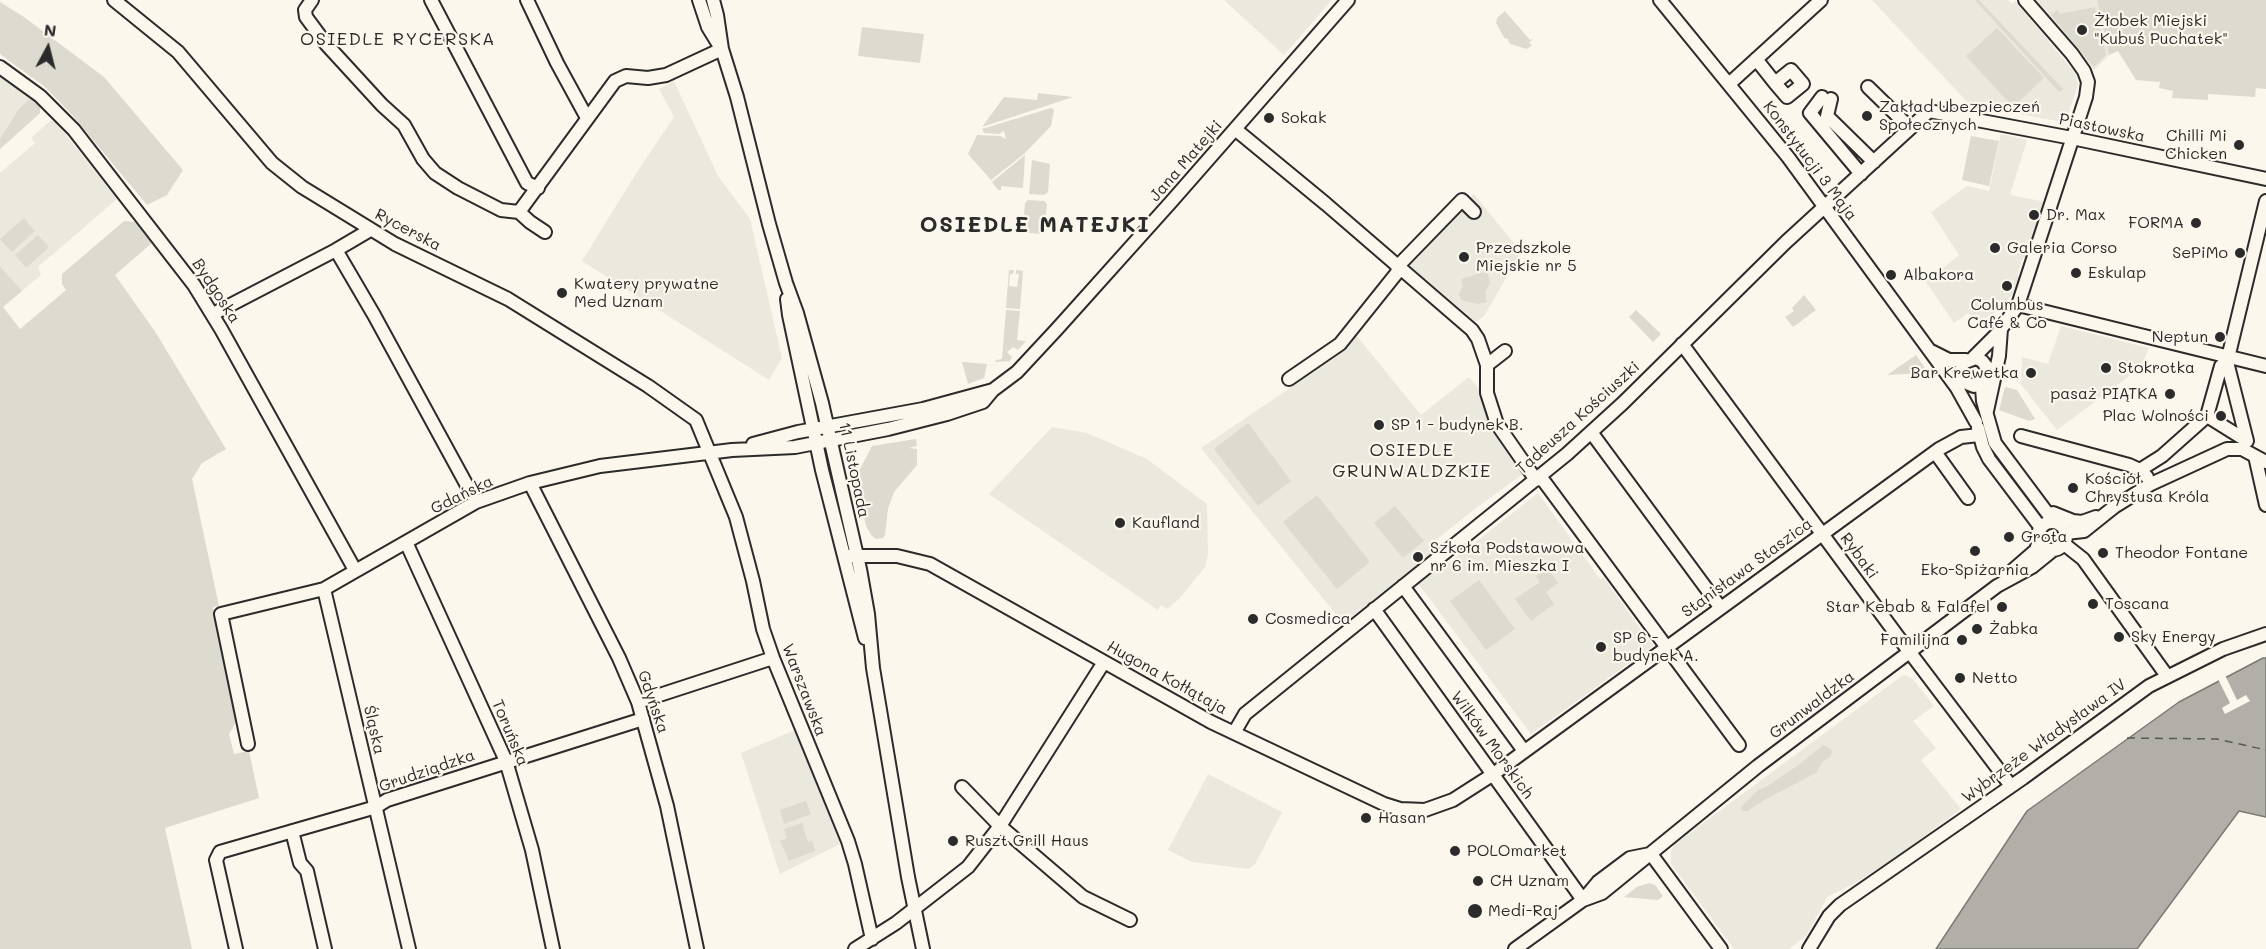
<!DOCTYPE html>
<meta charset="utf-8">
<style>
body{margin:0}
#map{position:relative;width:2266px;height:949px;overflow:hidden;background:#fbf7ec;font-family:Mali,sans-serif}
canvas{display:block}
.north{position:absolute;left:18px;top:18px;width:60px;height:60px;-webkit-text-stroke:4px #fbf7ec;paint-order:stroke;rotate:7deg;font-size:16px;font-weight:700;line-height:24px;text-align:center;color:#2b2b2b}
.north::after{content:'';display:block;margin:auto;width:21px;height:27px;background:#2b2b2b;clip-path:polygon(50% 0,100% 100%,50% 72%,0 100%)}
</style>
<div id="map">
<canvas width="2266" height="949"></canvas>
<div class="north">N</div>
</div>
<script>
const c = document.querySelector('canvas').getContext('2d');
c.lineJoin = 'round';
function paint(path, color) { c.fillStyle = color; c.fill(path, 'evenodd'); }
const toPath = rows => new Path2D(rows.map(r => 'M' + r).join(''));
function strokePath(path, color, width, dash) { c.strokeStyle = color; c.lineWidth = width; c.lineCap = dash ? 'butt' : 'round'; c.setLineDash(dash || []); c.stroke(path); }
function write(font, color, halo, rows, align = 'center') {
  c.font = font + ' Mali,sans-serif'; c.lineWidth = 4.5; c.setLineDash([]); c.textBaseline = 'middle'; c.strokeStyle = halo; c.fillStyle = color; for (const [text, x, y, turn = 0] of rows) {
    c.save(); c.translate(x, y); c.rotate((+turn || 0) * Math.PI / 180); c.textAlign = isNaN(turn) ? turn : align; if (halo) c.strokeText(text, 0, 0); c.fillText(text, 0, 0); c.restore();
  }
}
paint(toPath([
 [1224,0,1332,0,1284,55],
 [1872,0,2008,0,2012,4,2015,1,2076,74,2078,84,2068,116,2058,121,2046,119,1970,105],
 [2035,0,2097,0,2109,55,2094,70],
 [0,76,40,106,40,113,0,149],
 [674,81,718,176,750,219,782,358,769,380,582,261,637,172,674,117,659,89],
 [50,121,55,121,117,199,38,267,41,275,22,291,0,266,0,173,35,143,31,138],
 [2001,134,2027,140,2010,195,2046,202,2027,258,2023,257,2017,276,2021,277,2014,292,2002,307,1977,325,1968,313,1954,323,1926,282,1959,255,1931,212,1967,186,1989,191],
 [1474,194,1521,252,1484,316,1476,322,1406,262],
 [2061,326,2149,348,2140,368,2057,430,2023,387,2019,383,2021,381,2022,357,2048,364],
 [1356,335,1421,415,1469,377,1492,404,1527,471,1476,508,1432,543,1435,549,1449,563,1538,493,1600,579,1603,577,1653,646,1531,734,1420,586,1407,573,1343,623,1201,448,1339,355],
 [1052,427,1087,433,1147,459,1207,504,1208,555,1205,567,1179,599,1167,609,1161,605,1158,610,989,494],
 [1903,675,1912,678,1934,706,1913,721,1936,748,1921,760,1961,809,1896,857,1857,882,1827,897,1807,935,1789,949,1734,949,1671,864,1671,851,1675,844],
 [795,730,840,844,780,874,741,753],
 [1208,774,1282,812,1255,864,1249,869,1192,862,1168,850]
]), '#ebe8de');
paint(toPath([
 [1975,0,1979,0,2063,89,2059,92],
 [2097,0,2266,0,2266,89,2256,88,2255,97,2208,94,2208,100,2172,98,2173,91,2159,88,2160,82,2136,80,2118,51,2109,55],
 [0,2,24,17,104,77,183,170,167,195,147,205,73,116,45,87,0,54],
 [2095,7,2106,55,2094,67,2051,15,2057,10,2060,14],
 [1505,11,1530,40,1533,39,1529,43,1532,45,1527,49,1510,44,1507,38,1505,39,1496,23,1497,18],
 [862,27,924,34,920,63,858,56],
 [1997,28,2044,78,2013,107,1966,56],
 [1038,93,1073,97,982,127,1004,97,1037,100],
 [31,98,40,106,40,113,0,149,0,139,19,109],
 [1051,108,1054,110,1051,126,1024,154,991,180,968,154,977,135,1000,136,1006,139,1004,131,999,134,984,133,982,129],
 [1971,136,1999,141,1989,186,1962,180],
 [1025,155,1023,188,1001,186,1001,190,998,190,992,182],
 [1032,160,1050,164,1048,192,1044,195,1029,194],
 [1028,200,1044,201,1047,204,1044,234,1029,233,1023,228,1025,203],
 [24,218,35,231,12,252,0,239],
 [124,221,135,222,152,243,115,275,156,333,226,449,202,463,192,479,219,606,213,607,236,722,229,734,234,754,249,751,259,798,165,828,192,949,0,949,0,266,22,291,3,307,20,329,66,290,62,284,62,274],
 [38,235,49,247,26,268,15,255],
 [1009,270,1014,270,1013,274,1010,274,1009,286,1017,287,1019,274,1016,274,1016,270,1023,271,1020,309,1006,308],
 [1487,271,1490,283,1485,292,1487,302,1478,304,1461,300,1459,294,1463,286,1461,279],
 [1804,295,1816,310,1793,327,1785,317,1794,311,1792,308],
 [1006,310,1020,311,1017,340,1026,341,1018,350,1013,347,1007,352,1012,357,1010,361,995,362,996,360,1002,359],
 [1636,310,1661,334,1653,342,1629,317],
 [1916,355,1927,371,1925,373,1887,375],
 [962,362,987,364,984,378,968,384],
 [2005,387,2017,390,2035,419,2029,421,1999,410],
 [1248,423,1291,481,1258,506,1214,449],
 [916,439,917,446,909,448,917,449,917,465,894,492,888,509,885,535,883,538,876,539,871,535,866,526,856,480,857,475,872,446],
 [1317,495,1370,562,1337,589,1283,522],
 [1395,506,1424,541,1403,558,1374,523],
 [1548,568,1558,583,1546,592,1554,604,1531,621,1515,599,1540,582,1536,576],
 [1479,580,1515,629,1486,650,1450,601],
 [1823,745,1831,749,1832,753,1830,757,1822,762,1816,773,1764,800,1748,811,1743,811,1741,807,1758,790,1766,787,1800,764],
 [806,801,811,814,784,824,780,810],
 [802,823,808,842,812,841,815,851,789,861,780,841,787,838,784,829],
 [1649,883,1655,885,1663,896,1658,900,1624,897,1637,887]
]), '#dddad0');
const water = toPath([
 [2263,658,2266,658,2266,817,2239,811,2137,949,1936,949,2027,811,2179,702,2263,658]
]);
paint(water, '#b1afa7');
strokePath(water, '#7b7a75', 1.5);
paint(toPath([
 [2225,675,2237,700,2246,695,2250,701,2225,714,2222,708,2230,703,2218,679]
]), '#fbf7ec');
strokePath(toPath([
 [2127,738,2217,739,2266,750]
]), '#5a5956', 1.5, [8, 6]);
const minor = toPath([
 [114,0,178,52,272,163,302,187,395,244,508,299,648,386,696,420,736,517,753,581,763,629,773,658,848,841,855,864,872,939],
 [312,0,305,10,306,17,326,44,382,105,404,125,423,159,435,173,458,188,501,210,519,212,530,222,545,232],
 [431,0,527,183,538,188],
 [527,0,557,63,587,118],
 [699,0,708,27,719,45],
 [713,0,717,15,722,49,737,97,769,224,786,283,797,313,822,403,860,569,868,614,873,668,908,877,923,949],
 [1660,0,1788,157,1957,388,1976,422],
 [1756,59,1775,83,1787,97,1803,84,1791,70,1775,83],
 [0,67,40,96,74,130,194,285,221,329,355,570],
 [1729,84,1821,0],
 [1868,87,1910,128],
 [1822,97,1810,113,1861,174],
 [1831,99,1827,116,1874,162],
 [1235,129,1326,204,1472,330,1478,339,1487,365,1505,351],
 [519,212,615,81,626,76,648,78,666,75,722,49],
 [336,250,374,315,476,502],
 [1397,267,1462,200,1474,212],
 [787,299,789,315,822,470,865,638],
 [2018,305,2266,366],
 [213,314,336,250,370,230],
 [1682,344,1899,638,2011,786],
 [1931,351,1949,360,1966,360],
 [1973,358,1998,333,2018,305,2086,97,2088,82,2084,71,2072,54,2025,0],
 [2227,362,2247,441],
 [1487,365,1487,393,1497,424,1536,480],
 [1289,379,1340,344,1400,269],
 [1984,381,1974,386,1964,382,1960,372,1963,363,1976,358,1982,361,1986,366,1987,374,1982,388,1983,401,1995,443,2054,522],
 [1987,411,1999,356,2001,329],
 [2207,416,2247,441],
 [1978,428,1983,447,1989,459,2041,528],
 [1591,432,1720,607],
 [2021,436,2129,465,2140,470,2147,477],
 [753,444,798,432,923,409,993,390],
 [1935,452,1968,498],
 [2255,456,2266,505],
 [2143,468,2162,456,2207,416,2221,366,2227,362,2266,201],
 [1540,476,1739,745],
 [530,483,619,658,638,702,667,806,697,949],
 [2053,513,2073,521,2082,522,2096,517],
 '2038 536a14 14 0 1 1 28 0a14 14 0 1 1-28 0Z',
 [2066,533,2084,531,2114,507,2151,484,2227,449,2242,449,2266,462],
 [406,542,506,761,532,850,553,949],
 [2064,544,2083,559,2167,676],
 [845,556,897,556,930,564,1211,722,1384,804,1400,809,1425,810,1453,800,1492,775,1939,449,1961,437,1979,435],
 [2006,576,2036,550,2039,541],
 [1403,586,1524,751],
 [324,589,409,949],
 [1374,609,1583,900],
 [638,702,773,658],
 [1234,733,1245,714,1567,454,1623,403,1786,242,1929,111,2072,138,2266,179],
 [248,744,221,614,324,589,476,502,530,483,600,466,732,450,795,447,888,429,947,414,983,402,993,390,1017,372,1057,329,1171,202,1348,0],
 [962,787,1000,826,1083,897,1130,920],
 [292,831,300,863,307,871,325,949],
 [1651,854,1721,949],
 [1583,900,1602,893,1758,766,1997,586,2032,567,2053,550],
 [236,949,216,860,220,852,376,807,387,800,643,719],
 [855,949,896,923,968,867,1000,826,1104,662],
 [1515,949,1583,900,1598,882,1630,858,1650,854],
 [1809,949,1829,916,1840,905,2023,778,2149,686,2223,649,2266,634]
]);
strokePath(minor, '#2b2b2b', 16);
strokePath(minor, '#fbf7ec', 12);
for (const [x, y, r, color] of [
 [2082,30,6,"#2b2b2b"],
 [1867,116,6,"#2b2b2b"],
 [1269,118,6,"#2b2b2b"],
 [2239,145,6,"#2b2b2b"],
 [2034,215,6,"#2b2b2b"],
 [2196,223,6,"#2b2b2b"],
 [1995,248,6,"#2b2b2b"],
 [2240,253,6,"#2b2b2b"],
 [1464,257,6,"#2b2b2b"],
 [2076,273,6,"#2b2b2b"],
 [1891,275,6,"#2b2b2b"],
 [2007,286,6,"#2b2b2b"],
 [562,293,6,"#2b2b2b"],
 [2220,337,6,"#2b2b2b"],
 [2106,368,6,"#2b2b2b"],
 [2031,373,6,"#2b2b2b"],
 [2170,394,6,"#2b2b2b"],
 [2221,416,6,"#2b2b2b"],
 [1379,425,6,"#2b2b2b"],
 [2073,488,6,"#2b2b2b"],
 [1120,523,6,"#2b2b2b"],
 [2009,537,6,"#2b2b2b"],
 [1975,551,6,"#2b2b2b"],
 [2103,553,6,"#2b2b2b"],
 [1418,557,6,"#2b2b2b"],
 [2093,604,6,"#2b2b2b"],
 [2002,607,6,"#2b2b2b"],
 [1253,619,6,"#2b2b2b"],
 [1977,629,6,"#2b2b2b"],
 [2119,637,6,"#2b2b2b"],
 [1962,640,6,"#2b2b2b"],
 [1601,647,6,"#2b2b2b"],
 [1960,678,6,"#2b2b2b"],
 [1366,818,6,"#2b2b2b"],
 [953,841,6,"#2b2b2b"],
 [1455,851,6,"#2b2b2b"],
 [1478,881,6,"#2b2b2b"],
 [1475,911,8,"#2b2b2b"]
]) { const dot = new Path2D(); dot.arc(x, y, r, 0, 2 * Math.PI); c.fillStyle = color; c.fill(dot); strokePath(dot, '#fbf7ec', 2); }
write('16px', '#2b2b2b', '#fbf7ec', [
 ["Żłobek Miejski",2094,21],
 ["\"Kubuś Puchatek\"",2094,39],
 ["Zakład Ubezpieczeń",1879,107],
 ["Społecznych",1879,125],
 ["Sokak",1281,118],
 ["Chilli Mi",2227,136,"right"],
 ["Chicken",2227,154,"right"],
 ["Dr. Max",2046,215],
 ["FORMA",2184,223,"right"],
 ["Przedszkole",1476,248],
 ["Miejskie nr 5",1476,266],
 ["Galeria Corso",2007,248],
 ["SePiMo",2228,253,"right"],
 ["Eskulap",2088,273],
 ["Albakora",1903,275],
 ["Kwatery prywatne",574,284],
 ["Med Uznam",574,302],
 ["Columbus",2007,305,"center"],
 ["Café & Co",2007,323,"center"],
 ["Neptun",2208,337,"right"],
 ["Stokrotka",2118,368],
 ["Bar Krewetka",2019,373,"right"],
 ["pasaż PIĄTKA",2158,394,"right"],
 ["Plac Wolności",2209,416,"right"],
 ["SP 1 - budynek B.",1391,425],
 ["Kościół",2085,479],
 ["Chrystusa Króla",2085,497],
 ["Kaufland",1132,523],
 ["Grota",2021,537],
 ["Szkoła Podstawowa",1430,548],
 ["nr 6 im. Mieszka I",1430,566],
 ["Theodor Fontane",2115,553],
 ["Eko-Spiżarnia",1975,570,"center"],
 ["Toscana",2105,604],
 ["Star Kebab & Falafel",1990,607,"right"],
 ["Cosmedica",1265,619],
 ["Żabka",1989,629],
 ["Sky Energy",2131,637],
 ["SP 6 -",1613,638],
 ["budynek A.",1613,656],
 ["Familijna",1950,640,"right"],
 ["Netto",1972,678],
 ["Hasan",1378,818],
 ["Ruszt Grill Haus",965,841],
 ["POLOmarket",1467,851],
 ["CH Uznam",1490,881],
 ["Medi-Raj",1488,911]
], 'left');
write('16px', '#2b2b2b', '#fbf7ec', [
 ["Piastowska",2102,128,12],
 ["Jana Matejki",1186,161,-49],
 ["Konstytucji 3 Maja",1810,161,53],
 ["Rycerska",408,230,28],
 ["Bydgoska",216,291,57],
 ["Tadeusza Kościuszki",1578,418,-42],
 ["11 Listopada",854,470,78],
 ["Gdańska",462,495,-26],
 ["Rybaki",1859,556,54],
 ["Stanisława Staszica",1747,568,-36],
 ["Hugona Kołłątaja",1167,678,29],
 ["Warszawska",804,690,69],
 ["Gdyńska",653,702,71],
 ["Grunwaldzka",1812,705,-37],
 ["Śląska",374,730,77],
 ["Toruńska",510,733,67],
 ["Wybrzeże Władysława IV",2044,741,-36],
 ["Wilków Morskich",1492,745,54],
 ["Grudziądzka",427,771,-19]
]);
c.letterSpacing = '1.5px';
write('18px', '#2b2b2b', '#fbf7ec', [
 ["OSIEDLE RYCERSKA",398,39],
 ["OSIEDLE",1412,450],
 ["GRUNWALDZKIE",1412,471]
]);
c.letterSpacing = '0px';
c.letterSpacing = '1.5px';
write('bold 22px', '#2b2b2b', '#fbf7ec', [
 ["OSIEDLE MATEJKI",1035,225]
]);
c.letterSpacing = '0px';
</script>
